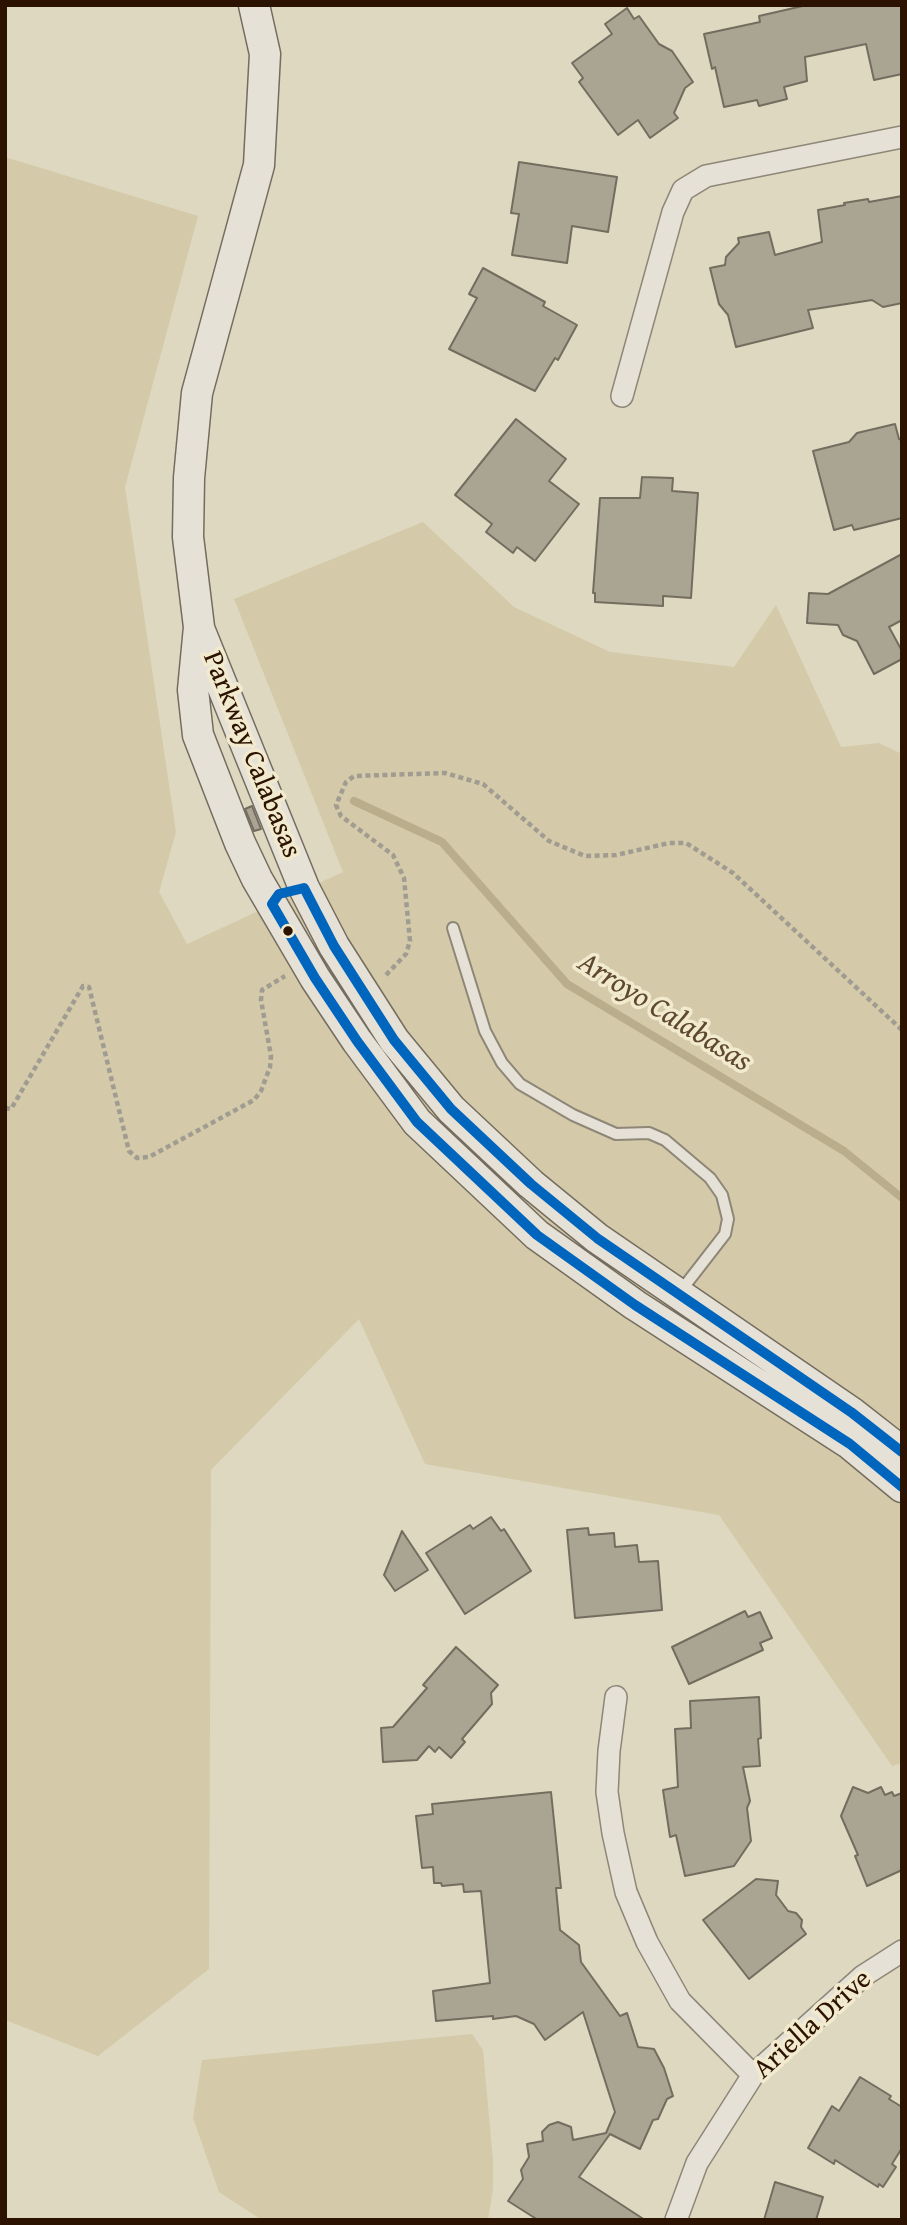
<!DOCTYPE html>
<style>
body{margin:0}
#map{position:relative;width:907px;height:2225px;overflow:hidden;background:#ded8c0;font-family:"Gentium Book Plus",serif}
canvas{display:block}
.frame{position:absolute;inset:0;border:7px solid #2c1301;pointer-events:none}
</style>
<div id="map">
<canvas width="907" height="2225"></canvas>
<div class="frame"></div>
</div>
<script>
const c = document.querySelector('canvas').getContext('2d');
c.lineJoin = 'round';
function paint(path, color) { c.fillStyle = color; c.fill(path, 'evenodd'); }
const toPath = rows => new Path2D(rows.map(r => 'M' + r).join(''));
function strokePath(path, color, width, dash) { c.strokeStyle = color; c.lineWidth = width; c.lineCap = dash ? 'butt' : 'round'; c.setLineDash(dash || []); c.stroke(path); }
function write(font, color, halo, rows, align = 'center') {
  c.font = font + ' "Gentium Book Plus",serif'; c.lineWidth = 7; c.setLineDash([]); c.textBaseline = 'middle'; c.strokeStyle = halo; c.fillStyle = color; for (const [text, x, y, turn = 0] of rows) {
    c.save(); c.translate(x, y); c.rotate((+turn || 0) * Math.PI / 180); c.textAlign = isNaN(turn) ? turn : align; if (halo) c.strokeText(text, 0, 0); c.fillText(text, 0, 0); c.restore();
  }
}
paint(toPath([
 [5,157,198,216,125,487,176,832,159,892,187,944,343,872,234,599,423,522,514,607,610,652,734,667,776,605,841,747,879,743,902,754,902,1763,892,1766,719,1515,425,1464,359,1319,211,1470,209,1969,98,2056,5,2020],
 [472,2034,483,2050,493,2161,493,2189,488,2220,262,2220,219,2192,193,2118,202,2060]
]), '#d4c9a8');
strokePath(toPath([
 [354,801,442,842,567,984,844,1151,902,1198]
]), '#baad8c', 8);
const building = toPath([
 [807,5,902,5,902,74,874,80,866,44,805,57,807,81,784,87,787,99,759,106,757,100,724,107,715,67,712,69,704,34,760,22,759,16,807,5],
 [627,8,634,19,639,16,659,44,672,51,693,82,685,88,674,113,678,118,650,138,638,120,618,135,579,82,583,78,572,63,612,34,605,24,627,8],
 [519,162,617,177,608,232,572,226,567,263,512,255,519,214,511,213,519,162],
 [902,196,902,303,883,307,872,300,808,310,813,328,736,347,728,315,719,304,710,268,725,265,726,257,739,243,738,238,769,232,775,255,822,242,818,210,845,205,844,203,868,199,869,202,902,196],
 [483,268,545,302,543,306,577,325,558,360,555,358,535,391,449,349,477,298,469,294,483,268],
 [516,419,566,459,549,481,579,504,535,561,517,547,513,553,486,532,492,524,455,495,516,419],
 [895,424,899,439,902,440,902,518,854,530,852,525,834,530,813,451,849,442,857,433,895,424],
 [642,477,673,478,672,491,698,493,691,598,663,596,663,606,595,602,595,593,593,593,600,498,640,498,642,477],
 [902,554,902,620,889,627,902,651,902,659,874,674,857,641,843,635,838,625,807,623,809,593,828,594,902,554],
 [252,806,261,829,254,831,245,809,252,806],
 [491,1517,501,1531,504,1529,531,1571,465,1614,426,1553,470,1525,473,1529,491,1517],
 [588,1528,589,1535,614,1533,615,1547,637,1545,639,1562,658,1561,662,1610,575,1618,567,1530,588,1528],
 [402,1531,428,1570,395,1591,384,1575,402,1531],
 [745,1611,748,1617,760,1612,772,1638,760,1643,763,1650,689,1684,672,1647,745,1611],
 [456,1647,498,1685,491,1693,492,1704,462,1739,465,1742,451,1758,439,1747,435,1752,429,1746,417,1760,383,1762,381,1728,393,1727,427,1688,423,1685,456,1647],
 [759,1697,761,1738,758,1739,760,1766,743,1767,750,1801,747,1808,751,1841,734,1866,685,1876,676,1835,670,1837,663,1790,678,1787,675,1729,691,1728,690,1701,759,1697],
 [853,1787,868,1793,881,1787,885,1795,892,1792,894,1796,902,1793,902,1870,867,1886,855,1856,858,1855,841,1816,853,1787],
 [551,1792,561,1888,556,1888,560,1930,579,1945,581,1962,620,2016,627,2013,638,2047,654,2049,664,2068,673,2096,667,2099,658,2119,653,2120,640,2149,610,2134,579,2177,645,2220,538,2220,508,2201,523,2179,521,2170,529,2157,527,2144,543,2141,542,2132,549,2125,558,2122,571,2127,573,2140,606,2133,615,2112,583,2012,545,2040,534,2024,516,2016,493,2019,493,2016,436,2021,433,1991,490,1983,481,1891,464,1892,463,1884,442,1886,441,1883,434,1883,433,1867,422,1868,416,1816,433,1814,432,1804,551,1792],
 [756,1879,778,1881,776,1895,788,1911,796,1913,802,1920,801,1927,806,1934,749,1979,703,1920,756,1879],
 [860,2077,891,2096,889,2099,902,2107,902,2148,892,2164,896,2167,883,2187,879,2184,878,2187,835,2160,834,2164,808,2148,832,2106,839,2111,860,2077],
 [775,2182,823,2197,816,2220,764,2220,775,2182]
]);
paint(building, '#aaa493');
strokePath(building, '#746d5f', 2);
const lane = toPath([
 [453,928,485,1031,502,1063,520,1084,573,1115,616,1134,649,1133,665,1140,710,1178,722,1195,728,1219,725,1234,680,1292]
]);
const street = toPath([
 [622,396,673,212,683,190,706,176,902,137],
 [616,1697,609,1751,607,1792,613,1833,626,1892,647,1942,680,2001,753,2075],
 [676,2220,697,2163,753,2075,863,1976,902,1951]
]);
const secondary = toPath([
 [254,5,265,54,259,165,197,393,189,478,188,537,199,627,193,690,198,735,240,843,257,879,315,978,357,1041,417,1122,537,1235,635,1305,850,1444,902,1487],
 [200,631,304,888,334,946,394,1040,451,1109,531,1184,597,1238,851,1412,902,1452]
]);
strokePath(lane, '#8e8778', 14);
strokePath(street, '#8e8778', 24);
strokePath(secondary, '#746d5f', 33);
strokePath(toPath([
 [386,975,406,954,410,941,404,878,393,855,341,816,336,805,346,782,354,776,445,773,483,784,549,841,585,856,616,855,669,843,686,843,733,873,902,1030],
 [5,1108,11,1109,83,986,89,987,129,1151,137,1158,149,1157,254,1100,261,1091,270,1067,271,1056,261,1000,262,990,285,976]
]), '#a19c91', 4.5, [5, 3.5]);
strokePath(lane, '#e5e1d6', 10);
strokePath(street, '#e5e1d6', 21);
strokePath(secondary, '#e5e1d6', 30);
strokePath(toPath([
 [902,1452,851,1412,597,1238,531,1184,451,1109,394,1040,334,946,304,888,279,894,272,904,315,978,357,1041,417,1122,537,1235,635,1305,850,1444,902,1487]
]), '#0065bd', 10);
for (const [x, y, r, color] of [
 [288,931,6,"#2c1301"]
]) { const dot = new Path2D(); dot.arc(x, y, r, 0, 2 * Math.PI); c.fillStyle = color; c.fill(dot); strokePath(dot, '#f2eace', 2.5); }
write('28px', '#2c1301', '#f2eace', [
 ["Parkway Calabasas",251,755,68],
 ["Ariella Drive",813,2025,-42]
]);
write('italic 30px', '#5e4930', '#f2eace', [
 ["Arroyo Calabasas",664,1013,32]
]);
</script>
